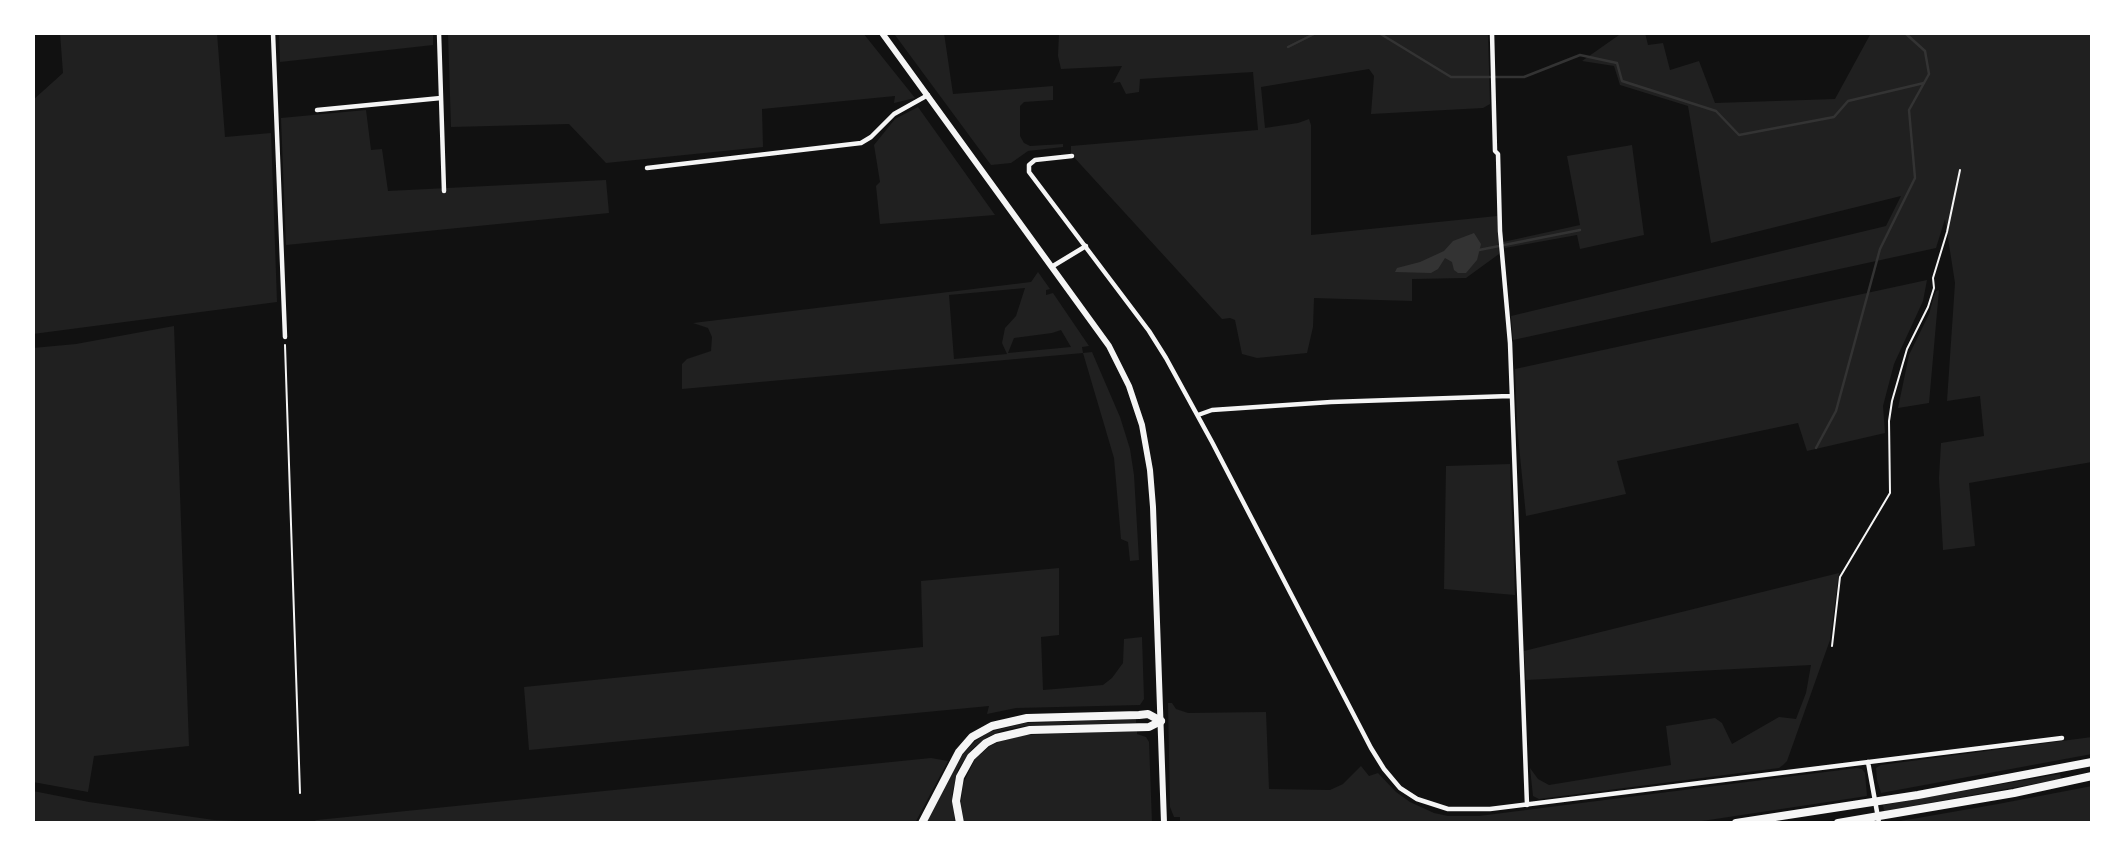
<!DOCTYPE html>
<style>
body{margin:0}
#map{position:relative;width:2125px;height:856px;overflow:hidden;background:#111;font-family:"Source Serif 4",serif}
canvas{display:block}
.frame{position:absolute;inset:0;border:35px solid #fff;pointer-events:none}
</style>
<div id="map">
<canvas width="2125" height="856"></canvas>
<div class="frame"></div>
</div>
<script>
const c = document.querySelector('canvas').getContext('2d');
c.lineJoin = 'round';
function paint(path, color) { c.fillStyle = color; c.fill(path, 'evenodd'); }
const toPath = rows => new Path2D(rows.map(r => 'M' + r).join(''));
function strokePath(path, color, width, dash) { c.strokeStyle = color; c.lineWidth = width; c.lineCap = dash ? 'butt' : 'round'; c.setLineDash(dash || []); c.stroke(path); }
paint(toPath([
 [60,33,217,33,225,137,271,133,277,302,33,334,33,100,63,73],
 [279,33,433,33,433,45,280,62],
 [448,33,863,33,915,98,894,103,895,96,762,109,763,147,606,163,569,124,451,127],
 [912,33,944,33,953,94,1053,86,1053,100,1024,102,1020,106,1020,136,1024,143,1030,146,1063,144,1063,147,1028,151,1011,163,991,165,895,35],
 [1059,33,1488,33,1490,104,1483,108,1371,114,1374,76,1369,69,1261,87,1265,128,1298,123,1309,119,1311,125,1311,235,1497,216,1499,254,1466,278,1412,279,1412,301,1314,298,1313,327,1307,353,1257,358,1242,354,1235,320,1230,318,1222,319,1071,154,1071,146,1258,130,1253,72,1140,79,1139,92,1126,94,1120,82,1113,83,1122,66,1061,69,1058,56],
 [1631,33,1645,33,1648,45,1663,43,1670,70,1699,61,1715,103,1835,99,1871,33,2092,33,2092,462,1969,483,1975,546,1943,550,1939,478,1941,443,1984,436,1980,396,1947,401,1955,283,1945,219,1936,248,1513,340,1511,316,1886,226,1901,196,1711,243,1688,106,1620,85,1614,66,1582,61,1619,35],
 [918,107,995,215,880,224,876,186,880,182,874,145,895,119],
 [366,110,371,150,382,149,388,191,606,180,609,213,286,245,281,118],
 [1632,145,1644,235,1580,249,1577,235,1505,248,1503,242,1580,225,1567,156],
 [1038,272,1050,289,1046,290,1046,295,1053,293,1089,346,1082,347,1083,353,1092,352,1120,417,1130,449,1134,475,1139,560,1130,561,1128,542,1121,539,1114,458,1083,353,682,389,682,364,687,359,711,351,712,337,708,328,693,323,1031,282],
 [1025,288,1016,316,1005,328,1002,343,1007,354,954,359,949,295],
 [1061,330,1071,347,1008,353,1014,338,1052,333],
 [1927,280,1923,301,1894,364,1883,406,1885,433,1807,451,1798,423,1617,461,1626,494,1526,516,1517,426,1515,369],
 [1939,290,1929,403,1898,408,1909,355,1929,314,1934,296,1936,291],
 [174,326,189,746,94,756,88,792,33,782,33,348,76,344],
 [1510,464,1515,595,1444,589,1446,466],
 [1059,568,1059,635,1041,637,1043,690,1103,685,1112,678,1123,663,1124,639,1142,637,1144,699,1140,705,1016,708,987,714,989,706,529,750,524,687,923,647,921,581],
 [1839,573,1830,640,1787,761,1783,765,1779,768,1539,799,1533,796,1530,768,1538,779,1549,785,1671,765,1666,726,1715,718,1722,723,1732,744,1779,717,1796,719,1806,693,1811,665,1526,680,1524,651],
 [1168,703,1172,703,1176,709,1188,713,1266,712,1269,789,1330,790,1343,784,1361,766,1369,776,1378,773,1396,792,1410,802,1434,813,1448,816,1479,816,1857,768,1862,769,1865,773,1867,796,1689,823,1180,823,1180,817,1174,817,1170,807],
 [1136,719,1136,723,1025,726,1003,730,987,737,972,749,958,769,952,794,955,823,926,823,960,757,973,743,989,732,1025,723],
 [1137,731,1137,734,1146,737,1149,742,1152,823,964,823,961,803,963,784,975,759,990,746,1001,741,1025,735],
 [2092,737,2092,754,1881,793,1877,780,1876,768,1881,765],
 [931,758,948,761,915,823,309,823,317,820],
 [2060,774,2061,779,1884,811,1883,805],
 [2092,786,2092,823,1889,823,1998,804],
 [33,791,89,802,214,820,289,823,46,823,33,820]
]), '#202020');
paint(toPath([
 [1474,233,1481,244,1477,260,1466,273,1458,273,1454,270,1452,262,1445,258,1438,269,1431,273,1395,272,1397,268,1420,262,1444,251,1453,241]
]), '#333');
strokePath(toPath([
 [1379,33,1451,77,1524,77,1580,55,1617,63,1622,81,1716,111,1739,135,1834,117,1848,101,1924,83],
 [1288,47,1316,33],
 [1479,250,1580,230],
 [1816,448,1836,411,1880,249,1915,178,1909,110,1929,74,1925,51,1905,33]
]), '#333', 2.5);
strokePath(toPath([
 [285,345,300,793],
 [1832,646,1840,577,1890,493,1889,421,1892,401,1907,349,1928,307,1934,288,1933,278,1947,232,1960,170]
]), '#f5f5f5', 2);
strokePath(toPath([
 [273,33,285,337],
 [439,33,444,191],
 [1492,33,1495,151,1498,154,1500,231,1510,343,1527,805],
 [317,110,441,98],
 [1072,156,1035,160,1029,165,1029,172,1149,331,1166,358,1212,442,1371,748,1384,769,1400,788,1417,799,1448,809,1490,809,2062,738],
 [647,168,861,143,871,137,894,114,928,95],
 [1053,266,1086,246],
 [1198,415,1212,410,1331,402,1510,396],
 [1868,762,1879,823]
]), '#f5f5f5', 4.5);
strokePath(toPath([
 [882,33,1109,346,1129,386,1142,425,1150,470,1153,507,1164,823]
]), '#f5f5f5', 6);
strokePath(toPath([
 [922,823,959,752,972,737,992,726,1027,718,1139,715,1148,714,1161,721],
 [960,823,956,801,960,777,971,757,986,743,996,738,1030,730,1149,727,1161,721],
 [1736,823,1918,795,2092,762],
 [1838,823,2014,793,2092,776]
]), '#f5f5f5', 8);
</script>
